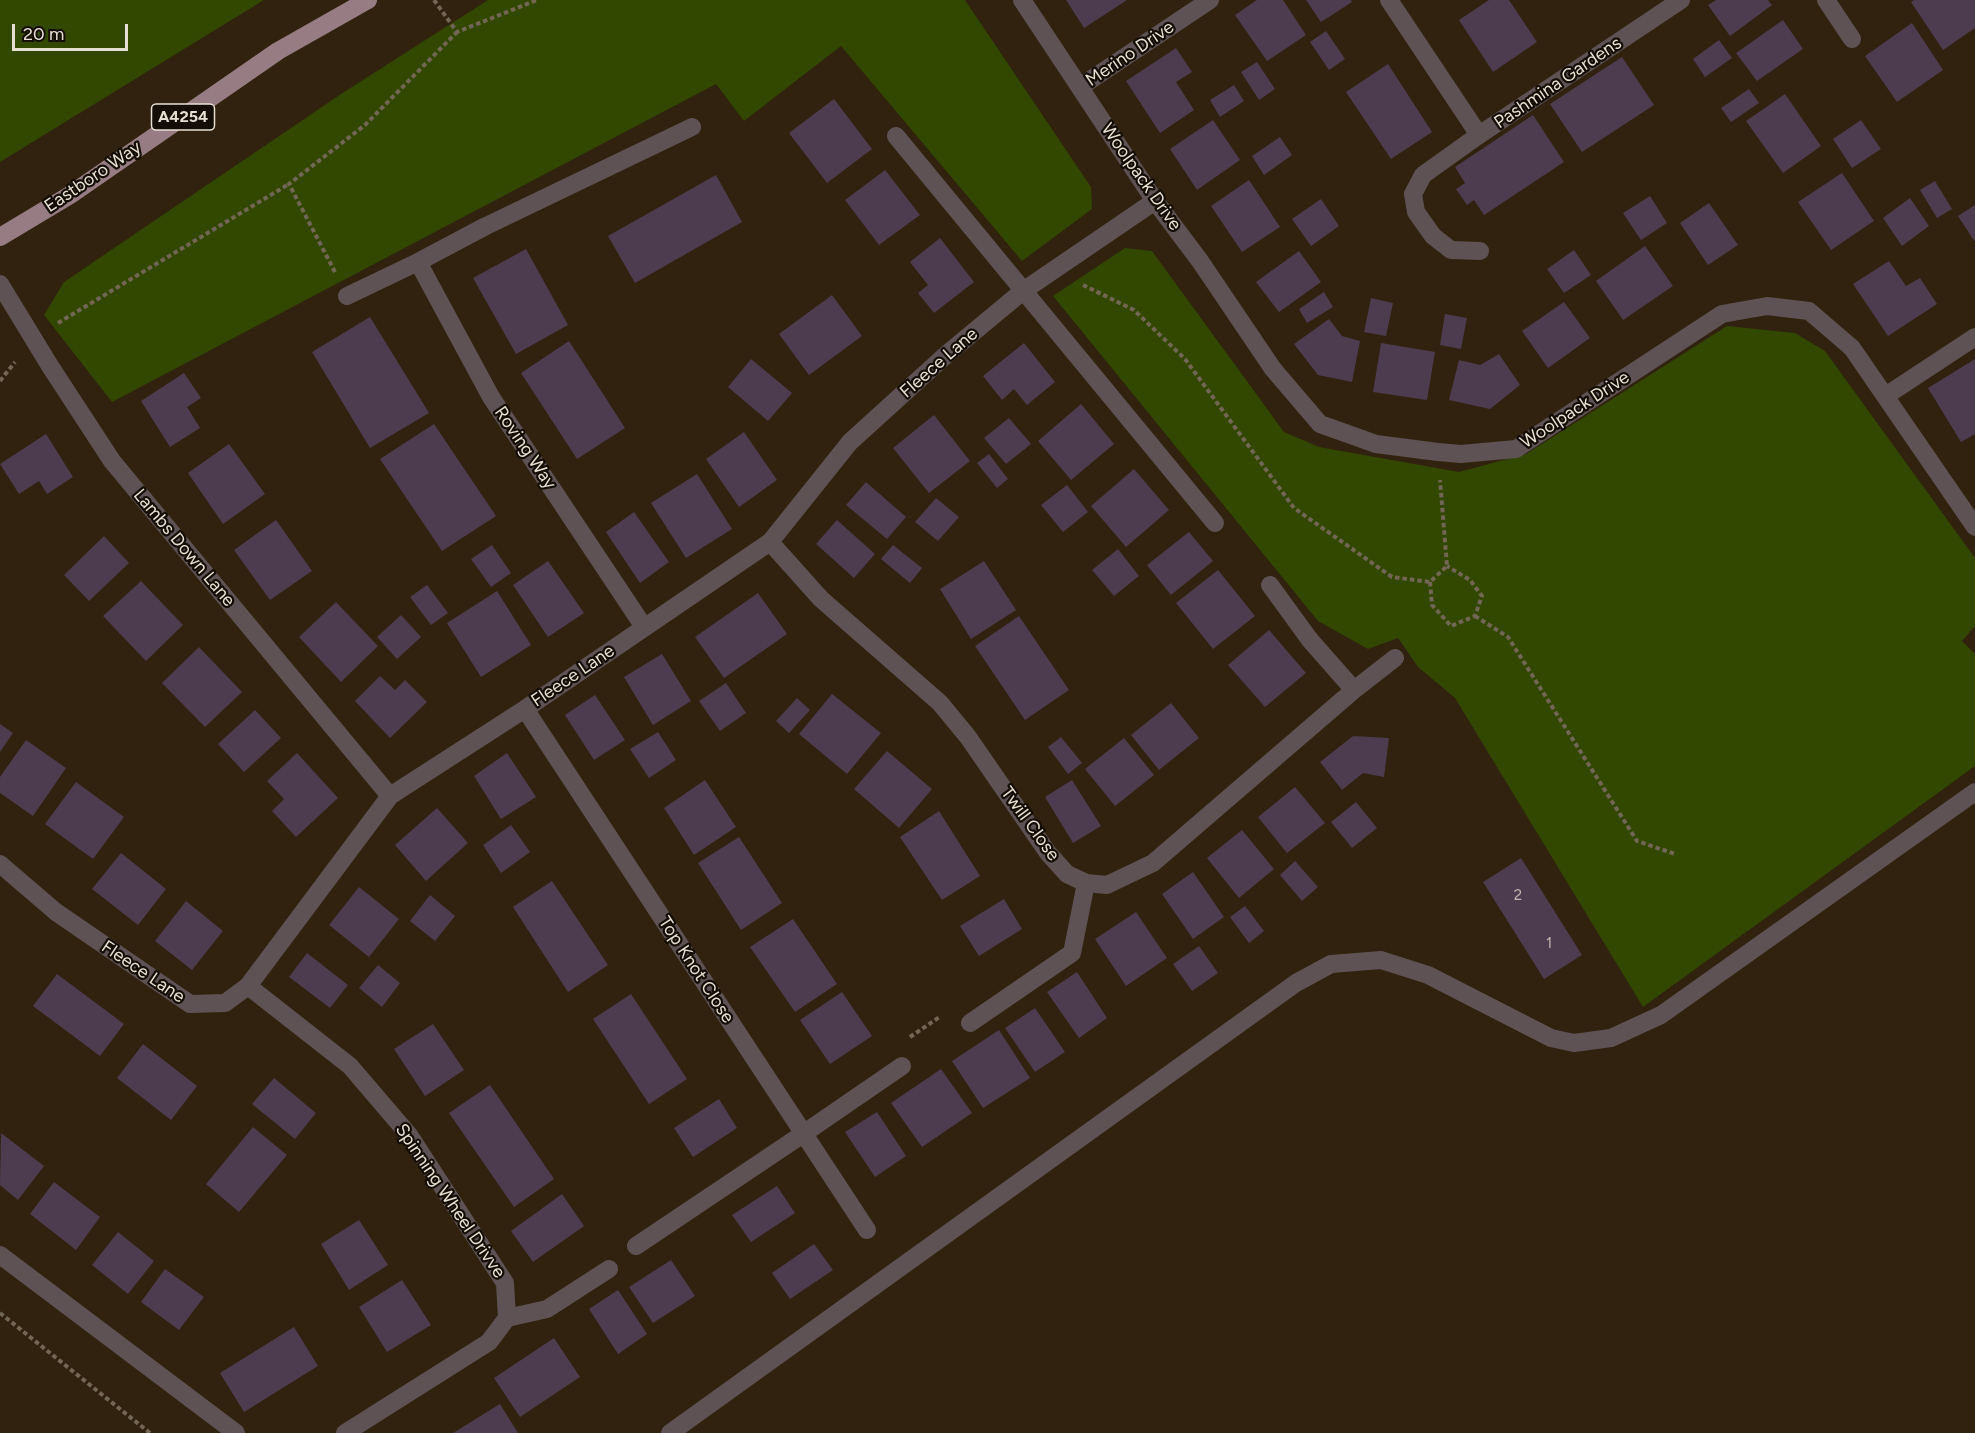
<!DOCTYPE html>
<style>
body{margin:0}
#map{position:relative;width:1975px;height:1433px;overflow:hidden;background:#30220e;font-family:Figtree,sans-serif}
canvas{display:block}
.scale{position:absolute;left:12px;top:24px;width:116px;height:27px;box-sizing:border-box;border:3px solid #e8dfd3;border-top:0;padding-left:8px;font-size:18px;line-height:21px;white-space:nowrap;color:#e8dfd3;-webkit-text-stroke:4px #130d05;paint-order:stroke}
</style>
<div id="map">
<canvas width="1975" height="1433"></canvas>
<div class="scale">20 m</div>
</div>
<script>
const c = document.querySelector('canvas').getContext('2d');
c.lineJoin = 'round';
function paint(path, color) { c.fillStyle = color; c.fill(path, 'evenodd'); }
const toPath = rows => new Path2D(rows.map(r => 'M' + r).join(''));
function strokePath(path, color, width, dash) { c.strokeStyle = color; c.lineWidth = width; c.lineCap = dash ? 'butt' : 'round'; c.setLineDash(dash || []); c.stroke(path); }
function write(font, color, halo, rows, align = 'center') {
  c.font = font + ' Figtree,sans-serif'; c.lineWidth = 4.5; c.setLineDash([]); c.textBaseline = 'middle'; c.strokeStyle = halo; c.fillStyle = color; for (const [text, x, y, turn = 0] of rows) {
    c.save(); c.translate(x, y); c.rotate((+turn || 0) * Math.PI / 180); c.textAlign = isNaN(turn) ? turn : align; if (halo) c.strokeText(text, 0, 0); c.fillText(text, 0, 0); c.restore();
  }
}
paint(toPath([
 [0,0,264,0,0,162],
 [488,0,965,0,1091,187,1092,209,1022,261,841,46,744,121,716,84,112,402,44,315,64,282,341,94],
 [1125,248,1152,251,1284,432,1319,447,1459,472,1526,454,1727,326,1795,333,1825,351,1975,558,1975,626,1962,641,1975,654,1975,766,1643,1007,1455,698,1418,667,1398,638,1368,649,1318,621,1053,296]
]), '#324700');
paint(toPath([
 [1066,0,1127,0,1084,28],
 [1257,0,1283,0,1306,35,1267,61,1235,15],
 [1306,0,1351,0,1352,2,1321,22],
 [1489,0,1509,0,1537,42,1493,72,1459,20],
 [1716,0,1768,0,1772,5,1730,36,1708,5],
 [1914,0,1975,0,1975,28,1943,50,1911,2],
 [1783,20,1803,49,1757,81,1736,53],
 [1912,23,1943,70,1897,102,1865,56],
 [1326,31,1345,59,1329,70,1310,42],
 [1719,40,1732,58,1705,77,1693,59],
 [1176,48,1192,72,1176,82,1194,110,1160,133,1126,81],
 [1622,57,1654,105,1582,152,1550,104],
 [1257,62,1275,89,1259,100,1241,72],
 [1388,64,1432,132,1391,159,1346,92],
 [1234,85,1244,101,1220,117,1210,100],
 [1749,89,1759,103,1731,122,1721,108],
 [1785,94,1821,146,1783,173,1746,121],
 [834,99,872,149,827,183,789,133],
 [1533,115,1564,162,1484,215,1474,200,1467,205,1456,189,1465,183,1455,167],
 [1213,120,1240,160,1197,190,1170,149],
 [1861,120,1881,149,1852,168,1833,139],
 [1280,137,1292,155,1264,175,1252,156],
 [885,170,920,215,879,245,845,200],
 [1842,173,1874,221,1831,250,1798,202],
 [716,175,742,222,635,283,608,236],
 [1249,180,1280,227,1242,252,1211,206],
 [1935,181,1952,209,1937,218,1920,190],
 [1650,196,1667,223,1641,240,1623,213],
 [1910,198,1929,226,1902,246,1883,218],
 [1321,199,1339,226,1311,246,1292,219],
 [1709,203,1738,245,1708,265,1680,223],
 [1975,205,1975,242,1958,216],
 [940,238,974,282,934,313,918,293,928,285,910,262],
 [1645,246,1673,286,1623,320,1596,281],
 [526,249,568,325,516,354,473,278],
 [1574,250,1591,275,1564,293,1547,269],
 [1299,251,1321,282,1279,312,1256,282],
 [1889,261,1906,286,1920,278,1937,304,1888,336,1853,284],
 [1324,292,1333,307,1307,323,1299,309],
 [832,295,862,336,809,375,779,334],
 [1371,298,1393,303,1386,336,1364,332],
 [1564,302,1590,338,1548,368,1522,331],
 [1445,314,1467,318,1461,349,1440,345],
 [370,317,429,413,370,448,312,352],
 [1329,319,1342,336,1360,341,1352,382,1318,375,1294,344],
 [569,341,625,428,577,459,521,373],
 [1024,343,1055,382,1027,405,1014,389,1002,400,983,376],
 [1381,343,1435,352,1427,400,1373,392],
 [1499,354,1520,385,1490,409,1449,400,1459,360,1480,365],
 [751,359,792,393,768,421,728,387],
 [1975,359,1975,434,1961,442,1928,388],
 [184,373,201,398,187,407,200,428,170,447,141,401],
 [1081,404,1114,444,1071,480,1038,441],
 [934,415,970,461,929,493,893,448],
 [1009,418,1031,444,1006,464,984,438],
 [434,424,496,516,442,551,380,459],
 [744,432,777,480,739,507,706,459],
 [46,434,73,477,47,494,39,481,19,494,0,464],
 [229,444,265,494,223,524,188,473],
 [989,454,1008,479,997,488,977,463],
 [1134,469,1169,510,1126,547,1091,506],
 [697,474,732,529,686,558,651,503],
 [866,482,906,517,887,539,846,505],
 [1067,485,1088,512,1063,532,1041,505],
 [936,498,959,517,938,541,915,522],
 [634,512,669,562,640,583,606,532],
 [276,520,312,571,270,600,234,550],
 [837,520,875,554,854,578,816,544],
 [1189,532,1213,561,1171,595,1147,565],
 [104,536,129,563,89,601,64,575],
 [492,545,511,573,491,587,471,559],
 [893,545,922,568,910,583,881,559],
 [1118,549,1139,576,1114,596,1092,570],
 [548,561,584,613,548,637,513,585],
 [984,561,1016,610,971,639,940,589],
 [1218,570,1255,616,1213,649,1176,603],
 [141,581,183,625,146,661,103,616],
 [427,585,448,613,431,625,410,597],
 [497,591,531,645,481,677,447,623],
 [758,593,787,634,724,678,695,637],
 [336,602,378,646,341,682,299,637],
 [401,615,421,637,397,659,377,637],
 [1019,616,1069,690,1025,720,975,646],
 [1269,630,1306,673,1265,707,1228,665],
 [199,647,242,692,205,727,162,683],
 [662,654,691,701,653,725,624,677],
 [380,676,395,690,405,680,427,702,390,738,355,701],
 [726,683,746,713,720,731,699,701],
 [832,694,881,733,847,774,799,734],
 [595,695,625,740,594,760,565,715],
 [797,698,810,710,789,733,776,721],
 [1171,703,1199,738,1159,770,1131,735],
 [255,710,281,738,244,772,218,744],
 [0,724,13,733,0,752],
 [658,732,676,760,649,778,630,749],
 [1353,736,1389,738,1384,777,1363,773,1342,790,1320,762],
 [1061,737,1082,763,1068,774,1048,747],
 [1124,738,1154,775,1115,806,1085,769],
 [26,740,66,768,33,816,0,793,0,777],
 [887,751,932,789,899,828,854,789],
 [297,753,338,798,296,837,272,811,284,799,267,781],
 [507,753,536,797,501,819,474,776],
 [705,780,736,827,694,855,664,808],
 [1072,780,1101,826,1073,843,1045,797],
 [76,782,124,817,93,859,45,824],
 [1295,787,1325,823,1287,853,1258,817],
 [1356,802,1377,828,1352,848,1331,822],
 [437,808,468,843,426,881,395,845],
 [939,811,980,876,942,900,900,837],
 [511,825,530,852,501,873,483,845],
 [1242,830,1274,869,1239,898,1207,858],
 [739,837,782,903,741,930,698,863],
 [121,853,166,889,138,925,92,889],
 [1521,858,1582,955,1544,979,1483,882],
 [1295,861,1318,887,1302,901,1280,875],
 [1193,872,1224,917,1193,939,1162,894],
 [552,881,608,965,568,992,513,907],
 [359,887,399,919,369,957,329,925],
 [430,895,455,916,435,941,410,921],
 [1004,899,1022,929,979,956,960,926],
 [186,901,223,931,192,970,155,941],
 [1245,906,1264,931,1249,943,1230,917],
 [1136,912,1167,958,1126,986,1095,939],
 [793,919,837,984,795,1012,750,947],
 [1199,946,1218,973,1192,991,1173,964],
 [307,953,348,985,330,1008,289,977],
 [378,965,400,983,382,1007,359,988],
 [1077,972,1107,1018,1079,1038,1047,992],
 [57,974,124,1024,100,1056,33,1006],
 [842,992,872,1036,830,1064,800,1020],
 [631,994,687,1079,649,1104,593,1019],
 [1035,1008,1065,1052,1035,1072,1005,1028],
 [433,1024,464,1070,425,1096,394,1049],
 [999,1030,1030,1078,983,1108,952,1061],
 [143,1044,197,1086,171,1120,117,1078],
 [941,1069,972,1113,922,1147,891,1103],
 [274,1078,316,1113,295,1139,252,1104],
 [490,1085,554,1179,514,1207,449,1113],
 [719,1099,737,1128,693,1157,674,1128],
 [877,1112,906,1156,875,1177,845,1132],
 [253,1127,287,1155,239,1212,206,1184],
 [1,1133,44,1166,18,1200,0,1185],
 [54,1182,100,1217,76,1250,30,1214],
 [777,1186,795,1213,751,1242,732,1215],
 [562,1194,584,1226,533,1262,511,1231],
 [359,1220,388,1265,349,1290,321,1244],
 [118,1232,154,1261,128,1294,92,1265],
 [814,1244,833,1270,790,1299,772,1273],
 [671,1260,695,1296,653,1323,629,1287],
 [165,1269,204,1297,179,1330,141,1302],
 [402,1280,431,1325,387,1352,359,1307],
 [618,1290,647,1334,618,1354,589,1309],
 [294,1327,318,1366,244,1412,220,1373],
 [554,1338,580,1377,520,1417,494,1378],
 [500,1404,518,1433,453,1433]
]), '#4d3c50');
strokePath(toPath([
 [434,0,457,32,537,0],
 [335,272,289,184,365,125,457,32],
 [1083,285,1134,310,1185,359,1294,508,1392,577,1430,582,1447,566,1440,480],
 [58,323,289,184],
 [0,381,15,362],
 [1430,582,1432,605,1451,626,1475,616,1482,596,1470,580,1447,566],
 [1475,616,1508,637,1637,841,1675,854],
 [910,1037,941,1016],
 [0,1313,150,1433]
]), '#726655', 4, [4.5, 3]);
strokePath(toPath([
 [1479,135,1423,175,1413,194,1416,212,1433,236,1451,250,1480,251],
 [896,136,1215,523],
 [484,227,692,127],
 [1270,585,1310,640],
 [970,1023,1072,953,1086,883],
 [803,1134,902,1066],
 [636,1246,730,1183],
 [507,1318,547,1309,609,1269],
 [670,1433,1296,983,1331,964,1381,960,1428,975,1551,1038,1574,1043,1611,1038,1661,1015,1975,792]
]), '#5e5254', 18);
strokePath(toPath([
 [1022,0,1155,201,1200,261,1273,369,1320,424,1376,444,1438,452,1461,454,1516,449,1722,314,1767,306,1809,311,1852,348,1975,527],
 [1389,0,1479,135,1681,0],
 [1826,0,1852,39],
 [1080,87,1210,0],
 [418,262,491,397,644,627],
 [0,284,50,366,112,461,390,796],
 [347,296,418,262,484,227],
 [1887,395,1975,337],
 [770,542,821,599,940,703,968,737,1048,853,1067,874,1086,883,1107,885,1153,863,1354,690,1395,658],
 [1310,640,1354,690],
 [525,709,867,1230],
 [0,864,56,912,190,1004,225,1003,248,986,390,796,525,709,770,542,850,442,947,354,1023,291,1155,201],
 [248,986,350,1066,409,1135,505,1283,507,1318,489,1342,345,1433],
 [730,1183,803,1134],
 [0,1255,236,1433]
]), '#5e5254', 18);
strokePath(toPath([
 [0,237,70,195,278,51,368,0]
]), '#977d83', 18);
write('15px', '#c1b6b2', null, [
 ["2",1518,896],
 ["1",1549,944]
]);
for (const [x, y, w] of [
 [183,117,63]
]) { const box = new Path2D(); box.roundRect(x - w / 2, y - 13, w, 26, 4.5); c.fillStyle = '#130d05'; c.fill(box); strokePath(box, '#e8dfd3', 1.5); }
write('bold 16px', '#e8dfd3', null, [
 ["A4254",183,117]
]);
write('18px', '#e8dfd3', '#130d05', [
 ["Merino Drive",1130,54,-34],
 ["Pashmina Gardens",1558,83,-34],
 ["Eastboro Way",93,177,-34],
 ["Woolpack Drive",1141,177,55],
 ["Fleece Lane",939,363,-41],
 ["Woolpack Drive",1575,410,-33],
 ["Roving Way",525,448,56],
 ["Lambs Down Lane",184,548,50],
 ["Fleece Lane",573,676,-34],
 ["Twill Close",1030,824,54],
 ["Top Knot Close",696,970,57],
 ["Fleece Lane",143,972,34],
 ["Spinning Wheel Drivve",450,1201,56]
]);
</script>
